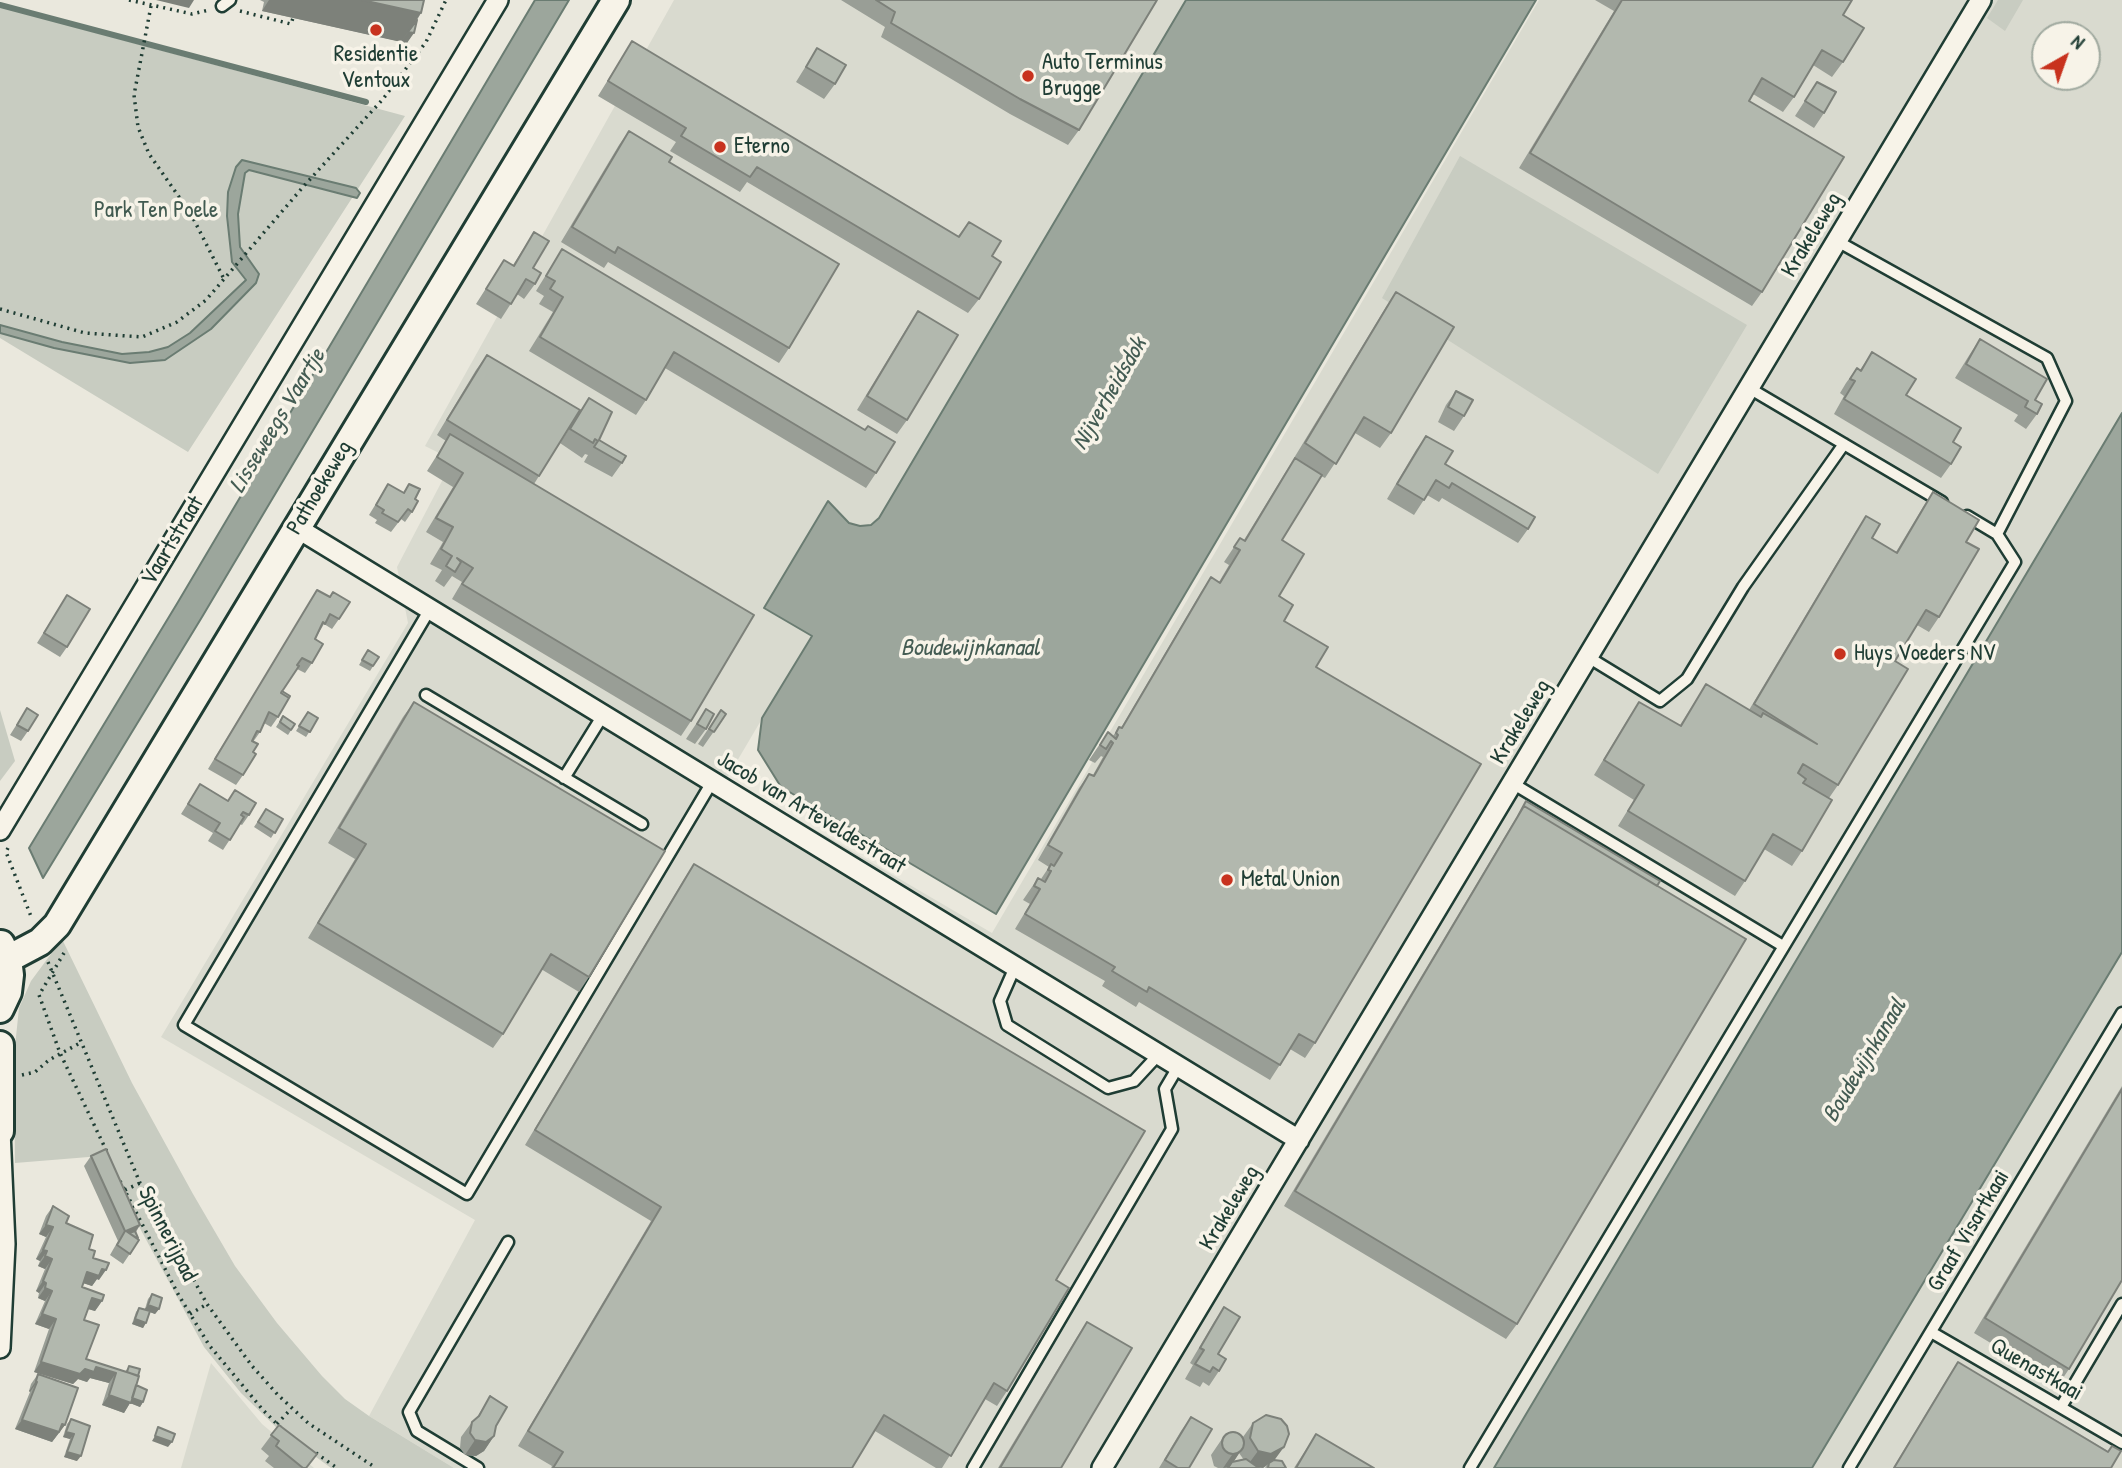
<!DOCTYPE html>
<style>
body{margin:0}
#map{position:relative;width:2122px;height:1468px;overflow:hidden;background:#eae8dd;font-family:"Patrick Hand",sans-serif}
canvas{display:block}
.north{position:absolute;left:2031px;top:21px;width:70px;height:70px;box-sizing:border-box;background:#f7f3e8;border:2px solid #a1aaa0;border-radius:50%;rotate:40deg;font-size:19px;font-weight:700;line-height:28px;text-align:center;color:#1f3d34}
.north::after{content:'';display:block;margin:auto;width:24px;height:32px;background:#c8321e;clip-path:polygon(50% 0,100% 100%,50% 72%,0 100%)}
</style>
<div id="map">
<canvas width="2122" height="1468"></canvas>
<div class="north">N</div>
</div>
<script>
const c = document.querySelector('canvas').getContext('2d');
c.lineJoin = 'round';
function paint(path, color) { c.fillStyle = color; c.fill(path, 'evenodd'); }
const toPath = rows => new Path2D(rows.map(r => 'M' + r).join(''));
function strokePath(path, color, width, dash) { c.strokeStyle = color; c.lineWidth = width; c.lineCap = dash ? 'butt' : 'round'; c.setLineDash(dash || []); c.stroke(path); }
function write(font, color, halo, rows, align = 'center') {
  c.font = font + ' "Patrick Hand",sans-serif'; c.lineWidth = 7; c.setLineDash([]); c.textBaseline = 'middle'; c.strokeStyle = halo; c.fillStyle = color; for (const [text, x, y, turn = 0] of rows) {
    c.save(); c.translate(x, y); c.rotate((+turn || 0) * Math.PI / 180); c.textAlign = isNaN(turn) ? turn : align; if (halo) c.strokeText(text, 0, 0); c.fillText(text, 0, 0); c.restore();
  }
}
paint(toPath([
 [674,0,1187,0,727,778,992,933,1539,0,2122,0,2122,413,1494,1468,454,1468,369,1416,475,1220,161,1037,408,623,397,567,453,460,425,446],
 [2045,35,2087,35,2087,77,2045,77],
 [2122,952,2122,1468,1812,1468],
 [211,1363,262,1424,314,1468,181,1468]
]), '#d9dacf');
paint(toPath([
 [1998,0,2023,0,2005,31,1987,18],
 [0,7,405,116,188,452,0,338],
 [1460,156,1747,325,1658,474,1382,298],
 [0,710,15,761,0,781],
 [62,939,132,1083,193,1194,235,1266,277,1323,322,1376,345,1399,369,1416,454,1468,331,1468,278,1429,241,1393,204,1347,101,1156,15,1163,14,1056,19,1008,31,981]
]), '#c8ccc1');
const water = toPath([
 [535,0,569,0,202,617,43,878,29,848,178,602,535,0],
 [1186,0,1536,0,996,914,781,787,758,750,762,718,812,636,764,608,828,501,849,523,860,526,871,525,879,518,1186,0],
 [242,160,356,188,360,193,357,198,249,170,245,173,238,214,240,247,259,274,256,283,211,329,165,360,130,363,54,348,0,333,0,325,62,342,122,354,149,352,168,347,190,333,246,280,232,262,227,216,228,192,236,167,242,160],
 [2122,413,2122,952,1812,1468,1494,1468,2122,413]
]);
paint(water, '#9ca69c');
strokePath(water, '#6a7c72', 2);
strokePath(toPath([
 [0,5,366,102]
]), '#6a7c72', 6);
const lane = toPath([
 [222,6,230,0],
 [1749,388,1942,502],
 [1967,516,1997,534],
 [430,609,184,1025,467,1194,712,782],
 [1588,657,1660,701,1687,679,1743,587,1844,444],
 [426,695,642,824],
 [564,778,603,715],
 [1512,783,1783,946],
 [1015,967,1000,1001,1007,1025,1108,1088,1134,1081,1159,1054],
 [1931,1332,2122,1443],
 [2061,1407,2122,1304],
 [478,1468,417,1431,409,1412,508,1242],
 [973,1468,1172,1129,1165,1089,1178,1067],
 [1470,1468,2015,562,1997,534,2066,401,2047,358,1837,241],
 [1849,1468,2122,1013]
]);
const street = toPath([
 [297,528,1299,1140],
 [0,830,498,0],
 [0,1348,5,1244,0,1131],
 [1102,1468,1981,0]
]);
const secondary = toPath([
 [8,959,40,942,57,925,616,0],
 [0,1009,8,992,10,975,8,959,1,944],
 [0,1045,0,1131]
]);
strokePath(lane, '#1f3d34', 15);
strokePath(street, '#1f3d34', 24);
strokePath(secondary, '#1f3d34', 32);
strokePath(toPath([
 [129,0,192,14,209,10],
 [151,6,134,95,138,127,149,154,191,214,224,279],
 [240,11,291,24,293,18],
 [0,309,85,333,142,337,177,322,206,300,303,187,383,99,426,42,446,0],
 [8,848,6,852,32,919],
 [64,953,39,995,60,1053,107,1152],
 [48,962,140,1183,207,1304,252,1366,278,1395,308,1423,376,1468],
 [22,1075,35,1072,49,1060,80,1043],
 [120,1181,178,1294,209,1345,263,1410,281,1428],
 [125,1190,140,1183],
 [190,1314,207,1304],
 [277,1424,291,1409],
 [316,1453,337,1468]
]), '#1f3d34', 3.5, [2, 5]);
strokePath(lane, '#f7f3e8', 10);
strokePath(street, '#f7f3e8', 19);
strokePath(secondary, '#f7f3e8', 26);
paint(toPath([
 [260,0,424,0,421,13,417,20,407,43,262,11,264,2],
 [841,0,1157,0,1079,130,1068,145,1010,114,881,37,885,27],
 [1595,0,1852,0,1843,15,1843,62,1832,77,1813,65,1794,97,1783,112,1753,94,1749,101,1762,292,1752,306,1519,168,1614,11],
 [632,41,958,236,969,222,992,256,979,299,968,313,747,182,740,192,670,151,676,142,598,96],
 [817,48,835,84,824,99,796,82],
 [1817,82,1824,113,1814,128,1795,116],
 [629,131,669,162,789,348,779,363,608,262,604,268,561,242,619,145],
 [534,232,533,268,535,284,524,299,517,294,501,319,476,304,504,260,513,265],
 [562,249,876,473,866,488,665,368,646,400,636,415,529,351,553,312,539,304,544,296,536,291],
 [1396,292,1391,433,1380,448,1355,433,1325,478,1321,476,1282,540,1279,596,1284,621,1316,667,1315,1043,1305,1058,1290,1049,1270,1080,1139,1002,1136,1007,1102,986,1105,981,1015,929,1030,904,1023,900,1038,878,1041,879,1049,867,1038,860,1079,788,1089,774,1093,775,1103,757,1101,756,1095,763,1089,760,1108,732,1113,736,1119,727,1121,728,1201,592,1211,577,1219,582,1229,565,1224,562,1240,538,1244,540,1285,473,1295,458,1299,461,1294,458,1386,307],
 [918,311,907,420,897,434,857,410,908,326],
 [1980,339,2035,400,2037,414,2026,429,2014,421,2018,415,1955,378,1970,354],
 [1872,352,1906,395,1953,442,1951,464,1941,478,1834,414,1844,396,1840,393,1846,383,1857,368,1860,370],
 [487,355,539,476,534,484,691,721,681,736,452,599,462,582,452,576,444,587,435,581,442,570,430,564,443,542,426,532,453,487,427,471,446,441,437,435,476,370],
 [1456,391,1464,416,1454,431,1438,422,1446,405],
 [589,398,599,440,622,463,612,477,584,462,588,455,585,454,582,458,560,443],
 [1426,436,1445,464,1528,529,1518,543,1442,498,1439,502,1427,495,1414,515,1387,499,1416,450],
 [388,484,403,493,409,484,415,499,412,512,405,522,401,519,391,532,375,523,377,520,369,515],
 [1933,492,1966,542,1939,617,1929,632,1917,625,1895,661,1838,785,1829,798,1802,851,1792,866,1764,849,1745,881,1735,896,1618,826,1634,800,1594,775,1629,717,1639,702,1680,725,1706,684,1749,710,1856,531,1866,516,1872,538,1896,552,1923,507],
 [317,590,339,619,332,629,324,624,315,639,312,663,305,673,297,669,282,691,278,717,271,727,264,723,260,732,253,742,253,752,243,775,236,785,208,769],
 [67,595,67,647,60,657,37,643],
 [368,650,379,657,370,671,359,665],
 [414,702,589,977,579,992,541,969,503,1034,493,1048,308,938,355,859,328,843,403,717],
 [27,708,28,731,21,741,10,735],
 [706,709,706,729,695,744,686,739],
 [721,710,726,714,703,747,698,744],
 [308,712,318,718,306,737,296,731],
 [283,716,295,724,288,735,276,727],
 [200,784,228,801,235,790,249,815,242,825,240,824,223,850,208,841,213,833,181,814],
 [1523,806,1657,886,1517,1324,1506,1339,1284,1206],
 [266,809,283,819,271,838,254,827],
 [694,864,1056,1280,1007,1391,997,1406,985,1399,942,1468,936,1468,875,1431,852,1468,551,1468,552,1466,518,1446,651,1221,525,1145,684,879],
 [2122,1086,2122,1280,2069,1369,2059,1384,1974,1333],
 [91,1156,140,1225,136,1232,137,1239,139,1240,123,1264,110,1255,118,1241,84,1166],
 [53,1206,66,1223,89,1249,93,1258,99,1280,97,1279,92,1286,83,1283,82,1287,102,1301,95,1311,88,1309,84,1320,86,1359,125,1372,129,1366,138,1376,136,1385,143,1402,140,1407,130,1403,124,1413,102,1405,109,1383,90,1378,87,1382,78,1379,73,1384,34,1372,49,1329,35,1324,45,1301,38,1298,39,1293,36,1291,45,1269,38,1266,40,1261,36,1259,46,1237,39,1234,46,1216],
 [152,1294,159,1309,155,1314,150,1312,143,1328,132,1324,136,1312,139,1308,145,1309,148,1299],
 [1224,1307,1218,1354,1219,1371,1209,1386,1203,1382,1200,1387,1185,1379,1193,1365,1190,1363,1214,1322],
 [1087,1322,1061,1468,998,1468,1077,1337],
 [1958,1362,2108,1451,2111,1468,1893,1468,1948,1377],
 [38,1374,65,1425,52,1442,15,1429,30,1392,29,1391,31,1384],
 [490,1396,496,1426,494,1436,484,1451,476,1456,465,1455,460,1448,461,1437,472,1422,476,1419],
 [1191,1417,1189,1468,1159,1468,1181,1431],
 [71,1419,77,1461,64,1457,70,1439,63,1437,67,1424],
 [1253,1423,1275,1460,1286,1468,1265,1468,1267,1465,1263,1468,1218,1468,1214,1466,1211,1455,1226,1433,1243,1437],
 [1239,1453,1244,1460,1234,1461],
 [279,1425,307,1468,274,1468,265,1461,269,1456,261,1449],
 [1316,1434,1374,1468,1294,1468]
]), '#999e96');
paint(toPath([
 [156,0,194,0,189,8],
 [269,0,362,0,421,13,401,42,262,11],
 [408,32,414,33,407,43,401,42],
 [46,1225,53,1227,46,1237,39,1234],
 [140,1225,133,1235,126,1231],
 [43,1250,47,1251,40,1261,36,1259],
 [45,1256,52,1259,45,1269,38,1266],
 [102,1269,106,1270,99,1280,97,1279,92,1286,80,1282,87,1272],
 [43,1281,46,1283,39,1293,36,1291],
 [45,1288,52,1291,45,1301,38,1298],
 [92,1298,102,1301,95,1311,85,1308],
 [148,1305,159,1309,155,1314,144,1310],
 [42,1314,56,1319,49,1329,35,1324],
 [135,1319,146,1323,143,1328,132,1324],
 [41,1362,85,1369,96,1367,116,1373,109,1383,90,1378,87,1382,78,1379,73,1384,34,1372],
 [36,1381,37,1382,30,1392,29,1391],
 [109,1395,131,1397,143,1402,140,1407,130,1403,124,1413,102,1405],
 [22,1420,62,1424,65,1425,52,1442,15,1429],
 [66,1432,74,1434,70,1439,63,1437],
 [155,1436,172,1442,168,1447,152,1441],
 [494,1436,484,1451,476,1456,465,1455,475,1440],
 [1284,1447,1273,1462,1269,1463,1267,1465,1263,1468,1247,1466,1258,1451],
 [67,1452,81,1456,77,1461,64,1457],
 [1240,1452,1230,1467,1223,1468,1232,1455]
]), '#7d817a');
const building = toPath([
 [362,0,424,0,421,13,362,0],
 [876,0,1157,0,1079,130,1020,99,891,23,895,12,876,0],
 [1622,0,1852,0,1843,15,1864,28,1843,62,1822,50,1794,97,1762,78,1749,101,1844,157,1762,292,1530,153,1622,0],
 [417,20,414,33,408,32,417,20],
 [632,41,959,237,969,222,1001,241,992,256,1001,262,979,299,757,167,750,177,681,136,686,128,608,81,632,41],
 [817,48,846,65,835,84,806,67,817,48],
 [1817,82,1836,92,1824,113,1805,101,1817,82],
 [629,131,672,157,669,162,839,264,789,348,618,247,615,253,572,227,629,131],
 [534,232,549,241,533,268,541,273,535,284,526,279,511,304,486,289,504,260,514,266,534,232],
 [562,249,865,430,868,426,895,442,876,473,674,352,646,400,540,337,563,297,550,289,555,281,546,276,562,249],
 [1396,292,1454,327,1391,433,1364,417,1336,464,1305,443,1396,292],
 [918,311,958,335,907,420,867,396,918,311],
 [1980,339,2047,379,2035,400,2042,404,2037,414,2025,407,2028,401,1966,364,1980,339],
 [1872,352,1916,379,1906,395,1961,428,1953,442,1961,447,1951,464,1844,399,1855,381,1850,379,1857,368,1861,371,1872,352],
 [487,355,580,410,539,476,447,420,487,355],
 [1456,391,1473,400,1464,416,1448,407,1456,391],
 [589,398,612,412,599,440,626,456,622,463,594,447,598,441,595,439,593,443,570,429,589,398],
 [450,434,754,615,691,721,462,584,473,568,457,558,461,562,455,572,446,566,452,556,441,549,453,527,436,518,463,473,437,457,450,434],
 [1426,436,1453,451,1445,464,1535,517,1528,529,1452,483,1449,488,1436,480,1424,500,1397,484,1426,436],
 [1295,458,1322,475,1282,540,1304,554,1279,596,1293,605,1284,621,1328,647,1316,667,1481,764,1315,1043,1299,1034,1280,1065,1149,987,1147,992,1112,971,1115,967,1025,914,1040,889,1034,886,1038,878,1045,882,1051,871,1048,870,1051,864,1054,866,1062,853,1048,845,1089,774,1094,776,1113,743,1111,741,1106,749,1100,745,1108,732,1116,739,1118,735,1116,733,1119,727,1122,728,1211,577,1220,583,1240,550,1234,547,1240,538,1245,541,1295,458],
 [388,484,404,493,409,484,420,489,415,499,418,501,412,512,408,509,398,522,382,513,384,510,376,505,388,484],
 [1933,492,1979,520,1966,542,1979,549,1939,617,1926,610,1895,661,1908,669,1838,785,1803,764,1798,773,1806,779,1803,783,1832,800,1802,851,1773,834,1745,881,1628,811,1644,785,1604,760,1639,702,1681,726,1706,684,1761,717,1763,713,1817,744,1754,704,1866,516,1880,524,1872,538,1897,553,1933,492],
 [317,590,330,597,333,592,350,602,339,619,330,614,325,624,323,622,315,639,323,644,312,663,302,658,297,665,299,666,281,693,289,698,278,717,269,712,260,732,257,731,252,741,258,744,253,752,256,754,243,775,215,759,317,590],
 [67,595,90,609,67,647,44,633,67,595],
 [368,650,379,657,373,666,362,660,368,650],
 [282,691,290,696,289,698,281,693,282,691],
 [414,702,665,851,589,977,551,954,503,1034,318,923,366,844,339,828,414,702],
 [27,708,38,715,28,731,17,725,27,708],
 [706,709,714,714,706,729,697,724,706,709],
 [721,710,726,714,714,732,709,729,721,710],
 [308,712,318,718,310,732,299,726,308,712],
 [283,716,295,724,291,730,280,722,283,716],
 [200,784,228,801,235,790,256,803,249,815,243,812,241,815,244,817,230,840,215,831,220,823,188,804,200,784],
 [1526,801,1660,881,1657,886,1524,806,1518,816,1526,801],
 [1524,806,1746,939,1517,1324,1295,1191,1524,806],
 [266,809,283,819,275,833,258,822,266,809],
 [694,864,1145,1131,1056,1280,1069,1288,1007,1391,994,1383,951,1456,884,1415,852,1468,553,1468,563,1452,528,1431,661,1207,535,1130,694,864],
 [2122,1089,2122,1280,2069,1369,1985,1318,2122,1089],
 [106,1149,140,1225,126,1231,139,1240,130,1254,117,1245,125,1231,91,1156,106,1149],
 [53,1206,69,1216,66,1223,93,1235,89,1249,95,1251,93,1258,109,1263,106,1270,102,1269,99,1276,87,1272,82,1287,104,1295,102,1301,92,1298,84,1320,99,1325,86,1359,139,1376,131,1403,109,1395,116,1373,96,1367,94,1372,85,1369,80,1374,41,1362,56,1319,42,1314,52,1291,45,1288,46,1283,43,1281,52,1259,45,1256,47,1251,43,1250,53,1227,46,1225,53,1206],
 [135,1231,138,1238,137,1238,129,1233,135,1231],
 [152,1294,162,1298,159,1309,148,1305,152,1294],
 [1224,1307,1240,1317,1218,1354,1226,1359,1219,1371,1213,1367,1210,1372,1195,1364,1204,1350,1200,1348,1224,1307],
 [139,1308,150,1311,146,1323,135,1319,139,1308],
 [1087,1322,1132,1348,1061,1468,1000,1468,1087,1322],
 [1958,1362,2108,1452,2112,1446,2121,1451,2111,1468,1894,1468,1958,1362],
 [129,1366,140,1369,138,1376,127,1372,129,1366],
 [38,1374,78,1388,65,1425,62,1424,59,1432,22,1420,37,1382,36,1381,38,1374],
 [136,1385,147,1390,143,1402,132,1398,136,1385],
 [490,1396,507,1407,496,1426,494,1436,486,1442,475,1440,470,1433,472,1422,479,1416,490,1396],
 [1266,1415,1281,1419,1287,1426,1289,1434,1284,1447,1271,1454,1258,1451,1250,1438,1253,1423,1266,1415],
 [1191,1417,1212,1429,1189,1468,1178,1468,1165,1460,1191,1417],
 [71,1419,90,1426,81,1456,67,1452,74,1434,66,1432,71,1419],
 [279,1425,317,1454,306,1468,303,1468,276,1446,279,1441,271,1435,279,1425],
 [158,1427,175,1434,172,1442,155,1436,158,1427],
 '1222 1443a11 11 0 1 1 22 0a11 11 0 1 1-22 0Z',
 [1316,1434,1374,1468,1296,1468,1316,1434],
 [1246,1459,1259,1468,1228,1468,1232,1462,1246,1459],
 [1274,1460,1282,1461,1286,1468,1268,1468,1269,1463,1274,1460]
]);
paint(building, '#b2b8ae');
strokePath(building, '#7d817a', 2);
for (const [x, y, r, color] of [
 [376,30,7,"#c8321e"],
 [1028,76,7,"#c8321e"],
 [720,147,7,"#c8321e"],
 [1840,654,7,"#c8321e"],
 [1227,880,7,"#c8321e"]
]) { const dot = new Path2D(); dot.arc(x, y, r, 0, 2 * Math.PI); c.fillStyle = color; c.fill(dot); strokePath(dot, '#f7f3e8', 2.5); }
write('23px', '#1f3d34', '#f7f3e8', [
 ["Residentie",376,55,"center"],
 ["Ventoux",376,81,"center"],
 ["Auto Terminus",1042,63],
 ["Brugge",1042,89],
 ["Eterno",734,147],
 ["Huys Voeders NV",1854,654],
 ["Metal Union",1241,880]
], 'left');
write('23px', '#415a50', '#f7f3e8', [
 ["Park Ten Poele",156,211]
]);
write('23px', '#1f3d34', '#f7f3e8', [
 ["Krakeleweg",1812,235,-59],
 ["Pathoekeweg",320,488,-59],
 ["Vaartstraat",173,541,-59],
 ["Krakeleweg",1521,722,-59],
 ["Jacob van Arteveldestraat",811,813,31],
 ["Krakeleweg",1230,1208,-59],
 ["Graaf Visartkaai",1969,1231,-59],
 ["Spinnerijpad",167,1234,63],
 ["Quenastkaai",2036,1370,30]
]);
write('italic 24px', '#445c53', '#f7f3e8', [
 ["Nijverheidsdok",1110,394,-60],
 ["Lisseweegs Vaartje",278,421,-59],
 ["Boudewijnkanaal",970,649],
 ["Boudewijnkanaal",1865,1061,-59]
]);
</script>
